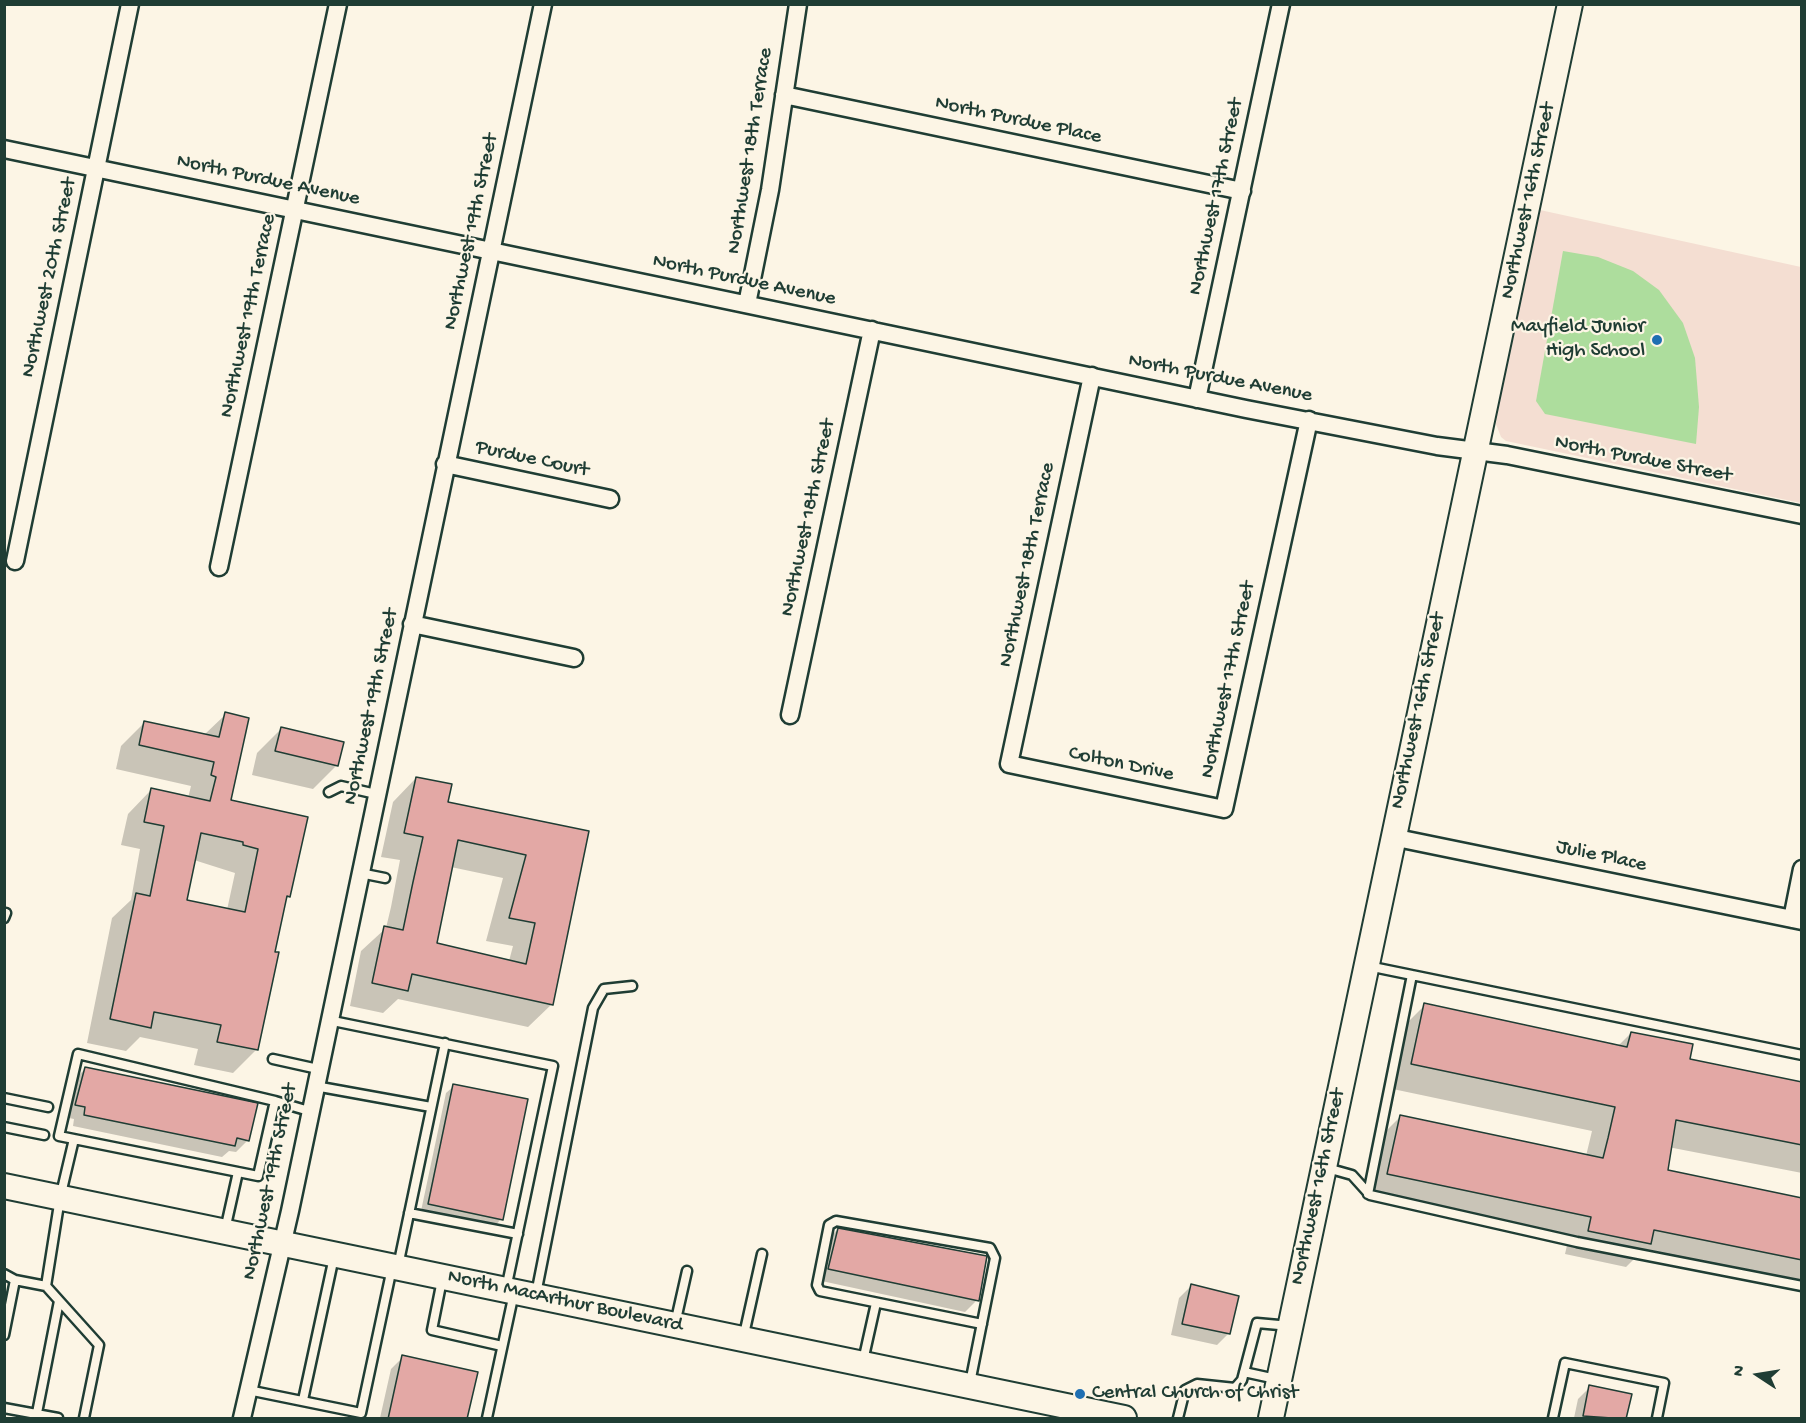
<!DOCTYPE html>
<style>
body{margin:0}
#map{position:relative;width:1806px;height:1423px;overflow:hidden;background:#fcf5e5;font-family:"Gochi Hand",sans-serif}
canvas{display:block}
.frame{position:absolute;inset:0;border:6px solid #1f3d34;pointer-events:none}
.north{position:absolute;left:1728px;top:1345px;width:60px;height:60px;-webkit-text-stroke:4px #fcf5e5;paint-order:stroke;rotate:282deg;font-size:16px;font-weight:700;line-height:24px;text-align:center;color:#1f3d34}
.north::after{content:'';display:block;margin:auto;width:21px;height:27px;background:#1f3d34;clip-path:polygon(50% 0,100% 100%,50% 72%,0 100%)}
</style>
<div id="map">
<canvas width="1806" height="1423"></canvas>
<div class="frame"></div>
<div class="north">N</div>
</div>
<script>
const c = document.querySelector('canvas').getContext('2d');
c.lineJoin = 'round';
function paint(path, color) { c.fillStyle = color; c.fill(path, 'evenodd'); }
const toPath = rows => new Path2D(rows.map(r => 'M' + r).join(''));
function strokePath(path, color, width, dash) { c.strokeStyle = color; c.lineWidth = width; c.lineCap = dash ? 'butt' : 'round'; c.setLineDash(dash || []); c.stroke(path); }
function write(font, color, halo, rows, align = 'center') {
  c.font = font + ' "Gochi Hand",sans-serif'; c.lineWidth = 4.5; c.setLineDash([]); c.textBaseline = 'middle'; c.strokeStyle = halo; c.fillStyle = color; for (const [text, x, y, turn = 0] of rows) {
    c.save(); c.translate(x, y); c.rotate((+turn || 0) * Math.PI / 180); c.textAlign = isNaN(turn) ? turn : align; if (halo) c.strokeText(text, 0, 0); c.fillText(text, 0, 0); c.restore();
  }
}
paint(toPath([
 [1540,210,1801,267,1801,503,1506,441,1501,437,1496,424,1497,414]
]), '#f4ded2');
paint(toPath([
 [1563,251,1598,257,1633,271,1659,290,1683,323,1695,358,1699,407,1696,444,1545,414,1536,401]
]), '#addd9d');
paint(toPath([
 [226,714,229,801,289,896,284,900,257,1049,233,1073,194,1065,198,1049,140,1037,126,1051,87,1043,112,918,131,900,140,849,121,845,128,814,151,790,188,798,191,786,116,769,121,746,144,723,204,735],
 [194,860,235,873,227,910,186,901],
 [281,729,337,765,313,789,252,775,257,753],
 [416,778,446,803,588,832,552,1004,528,1027,398,999,383,1013,350,1006,361,951,386,928,391,907,400,860,381,857,393,802],
 [451,867,503,878,486,941,513,946,509,961,435,944],
 [1425,1005,1618,1046,1631,1033,1688,1060,1802,1084,1802,1173,1668,1147,1666,1171,1802,1200,1802,1288,1638,1255,1626,1267,1565,1254,1568,1241,1364,1198,1376,1141,1400,1117,1586,1156,1592,1131,1388,1088,1401,1029],
 [85,1069,247,1141,236,1152,229,1151,222,1157,73,1126,74,1119,64,1117,73,1081],
 [454,1086,501,1219,494,1227,421,1211,446,1093],
 [838,1229,977,1300,965,1312,817,1280,826,1241],
 [1191,1286,1229,1333,1217,1345,1171,1335,1179,1298],
 [403,1357,465,1418,380,1418,391,1369],
 [1590,1387,1625,1418,1574,1418,1578,1399]
]), '#0003');
const building = toPath([
 [225,712,249,718,231,800,308,817,290,897,287,896,275,952,279,952,258,1050,217,1042,221,1025,154,1012,151,1028,110,1019,136,893,150,896,164,826,144,822,151,788,210,801,216,777,211,775,214,762,139,745,144,721,219,737,225,712],
 [201,833,243,842,243,845,258,849,245,912,187,900,201,833],
 [281,727,344,742,338,766,275,751,281,727],
 [416,777,452,784,448,802,589,831,553,1005,412,974,408,991,372,983,384,926,403,930,413,882,423,837,404,833,416,777],
 [458,840,526,855,509,918,535,923,526,964,437,943,458,840],
 [1424,1003,1627,1047,1631,1032,1693,1044,1690,1059,1802,1082,1802,1145,1676,1120,1668,1170,1802,1198,1802,1260,1654,1230,1651,1244,1588,1231,1591,1217,1387,1174,1400,1115,1603,1158,1608,1138,1615,1107,1411,1064,1424,1003],
 [85,1067,258,1103,249,1141,237,1138,235,1146,84,1115,85,1107,75,1105,85,1067],
 [453,1084,528,1099,503,1220,428,1204,453,1084],
 [838,1228,987,1256,979,1301,828,1269,838,1228],
 [1191,1284,1239,1296,1230,1334,1182,1324,1191,1284],
 [402,1355,478,1372,467,1419,388,1419,402,1355],
 [1589,1385,1632,1394,1626,1419,1583,1416,1589,1385]
]);
paint(building, '#e3a8a5');
strokePath(building, '#1f3d34', 1.5);
const lane = toPath([
 [329,792,341,786,376,794],
 [360,873,385,878],
 [4,918,6,913],
 [1368,966,1802,1055],
 [328,1020,553,1066,506,1289],
 [273,1059,318,1069],
 [315,1086,431,1107],
 [4,1098,48,1107],
 [275,1101,258,1176,59,1136,78,1054,275,1101,309,1111],
 [4,1127,44,1135],
 [1327,1168,1352,1175,1370,1195,1577,1242,1802,1286],
 [1368,1194,1412,975],
 [409,1213,518,1234],
 [225,1230,238,1172],
 [398,1266,445,1043],
 [4,1274,15,1280,46,1286,99,1345,84,1418],
 [442,1280,432,1330,502,1346],
 [46,1286,60,1198,74,1139],
 [536,1294,593,1008,604,989,632,986],
 [675,1324,687,1271],
 [4,1335,15,1280],
 [743,1339,762,1254],
 [863,1361,876,1303],
 [1244,1372,1276,1379],
 [970,1383,995,1258,990,1248,836,1221,829,1225,817,1285,820,1291,982,1324],
 [248,1390,361,1413,392,1268],
 [303,1400,334,1257],
 [4,1408,58,1418],
 [36,1418,59,1301],
 [487,1418,514,1293],
 [1178,1418,1185,1390,1197,1384,1235,1388,1242,1380,1257,1323,1290,1326],
 [1553,1418,1565,1363,1664,1383,1657,1418]
]);
const street = toPath([
 [784,95,1242,191],
 [4,149,1246,409,1437,446,1507,455,1802,515],
 [747,304,770,190,798,4],
 [1092,376,1009,764,1224,809,1309,420],
 [1197,399,1281,4],
 [445,464,610,499],
 [15,561,130,4],
 [219,567,338,4],
 [412,624,574,658],
 [790,715,872,330],
 [1392,837,1802,921],
 [1792,919,1802,869],
 [242,1418,290,1211,543,4]
]);
const secondary = toPath([
 [4,1186,1124,1418],
 [1271,1418,1570,4]
]);
strokePath(lane, '#1f3d34', 13);
strokePath(street, '#1f3d34', 21);
strokePath(secondary, '#1f3d34', 28);
strokePath(lane, '#fcf5e5', 8);
strokePath(street, '#fcf5e5', 16);
strokePath(secondary, '#fcf5e5', 24);
for (const [x, y, r, color] of [
 [1657,340,6,"#1f6fb2"],
 [1080,1394,6,"#1f6fb2"]
]) { const dot = new Path2D(); dot.arc(x, y, r, 0, 2 * Math.PI); c.fillStyle = color; c.fill(dot); strokePath(dot, '#fcf5e5', 2); }
write('21px', '#1f3d34', '#fcf5e5', [
 ["North Purdue Place",1018,121,12],
 ["Northwest 18th Terrace",751,151,-81],
 ["North Purdue Avenue",268,181,12],
 ["Northwest 17th Street",1217,197,-78],
 ["Northwest 16th Street",1529,201,-78],
 ["Northwest 19th Street",472,232,-78],
 ["Northwest 20th Street",50,278,-78],
 ["North Purdue Avenue",744,281,12],
 ["Northwest 19th Terrace",249,316,-78],
 ["North Purdue Avenue",1220,379,11],
 ["Purdue Court",532,460,12],
 ["North Purdue Street",1643,460,11],
 ["Northwest 18th Street",809,518,-78],
 ["Northwest 18th Terrace",1028,565,-78],
 ["Northwest 17th Street",1229,680,-78],
 ["Northwest 19th Street",372,707,-78],
 ["Northwest 16th Street",1419,711,-78],
 ["Colton Drive",1121,765,12],
 ["Julie Place",1601,857,12],
 ["Northwest 19th Street",271,1182,-78],
 ["Northwest 16th Street",1319,1187,-78],
 ["North MacArthur Boulevard",565,1302,12]
]);
write('21px', '#1f3d34', '#fcf5e5', [
 ["Mayfield Junior",1645,328],
 ["High School",1645,352],
 ["Central Church of Christ",1092,1394,"left"]
], 'right');
</script>
